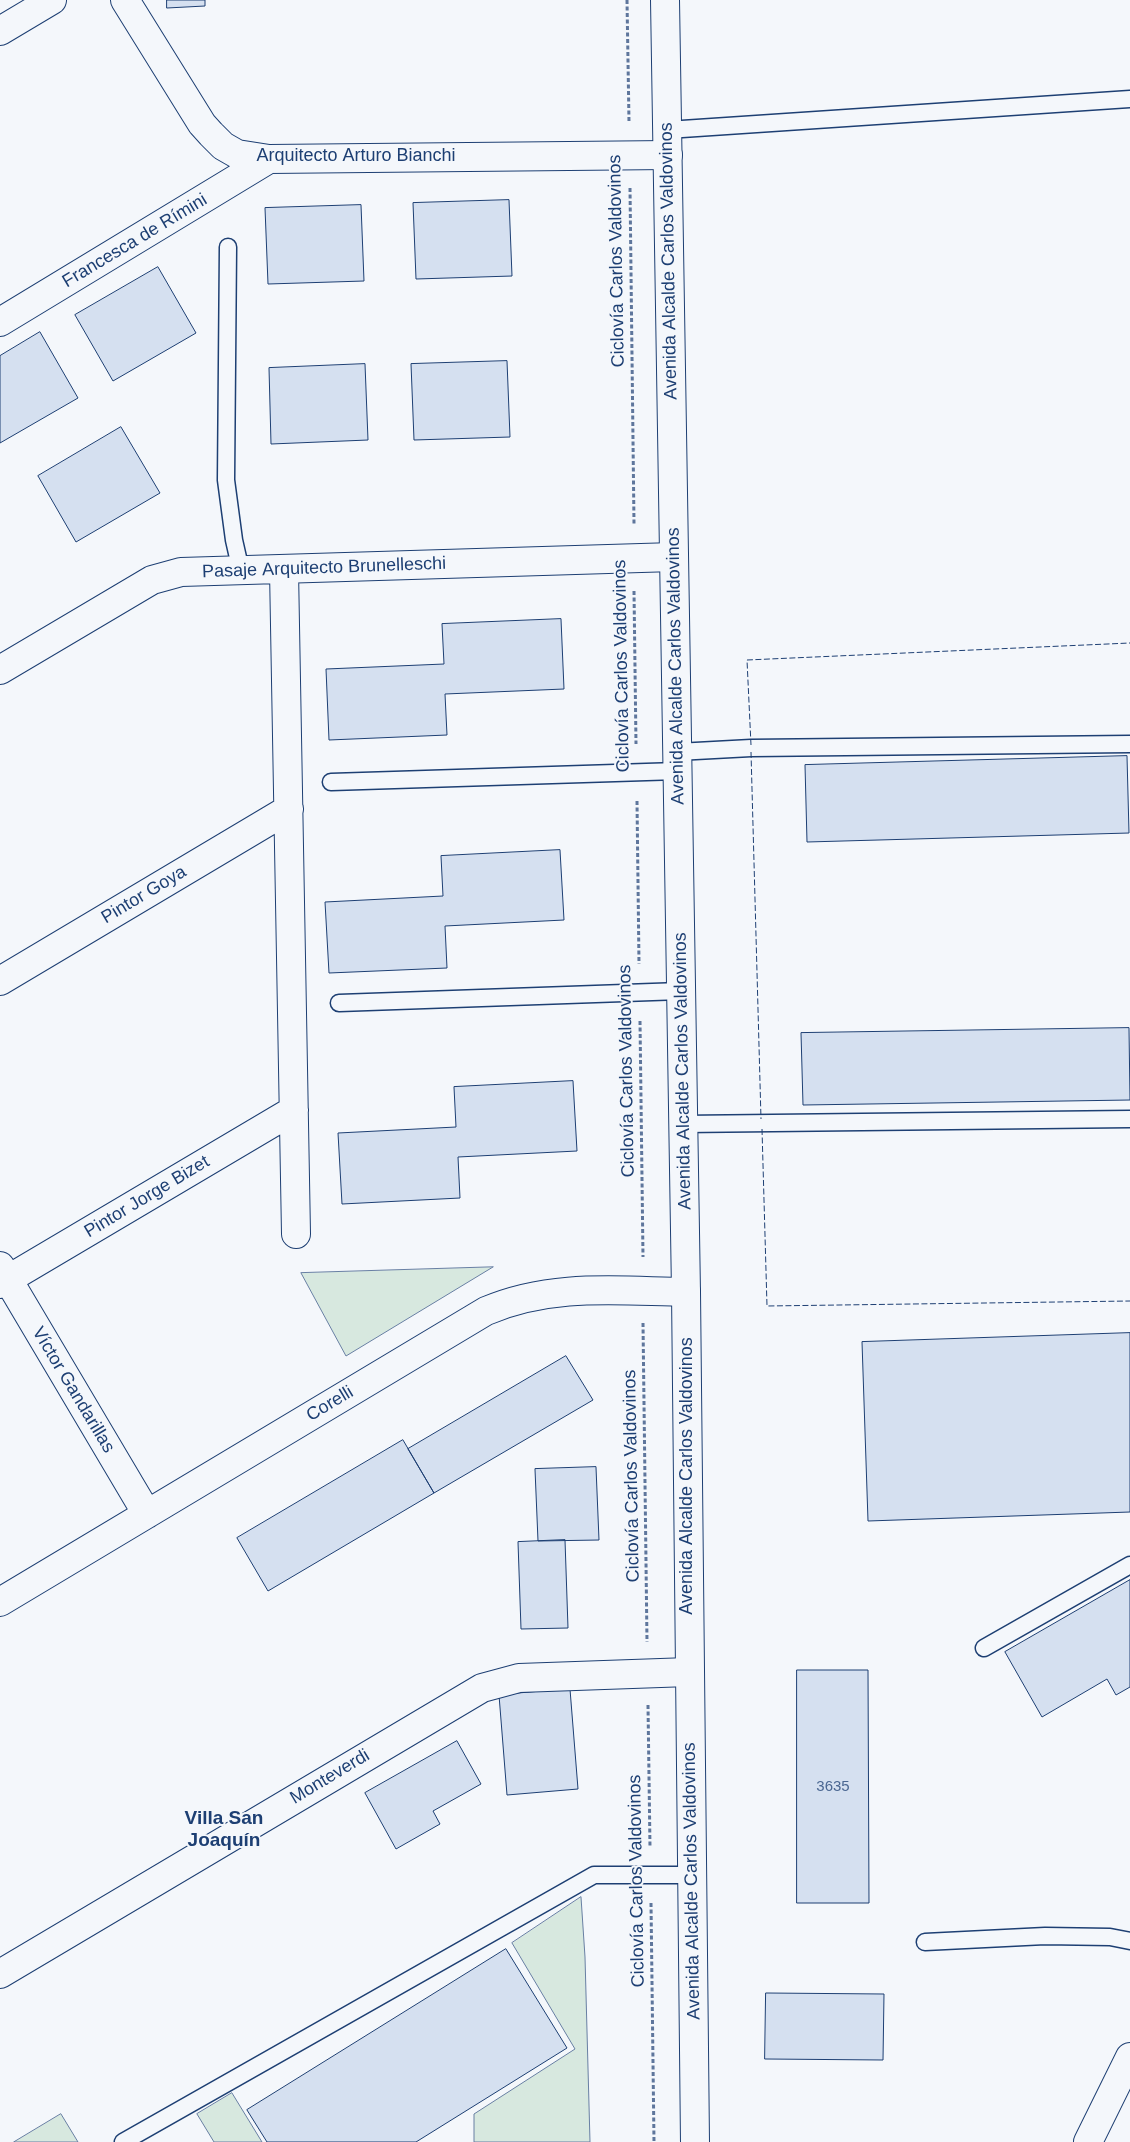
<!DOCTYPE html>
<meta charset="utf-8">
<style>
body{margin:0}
canvas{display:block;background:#f4f7fb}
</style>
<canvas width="1130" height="2142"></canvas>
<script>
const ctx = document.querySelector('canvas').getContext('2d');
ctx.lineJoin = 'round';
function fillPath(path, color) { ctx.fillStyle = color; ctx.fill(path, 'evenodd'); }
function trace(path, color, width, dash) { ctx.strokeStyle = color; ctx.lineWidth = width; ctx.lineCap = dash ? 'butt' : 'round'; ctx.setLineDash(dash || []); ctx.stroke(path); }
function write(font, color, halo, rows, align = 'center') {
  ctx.font = font + ' Arial,sans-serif'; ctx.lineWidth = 4; ctx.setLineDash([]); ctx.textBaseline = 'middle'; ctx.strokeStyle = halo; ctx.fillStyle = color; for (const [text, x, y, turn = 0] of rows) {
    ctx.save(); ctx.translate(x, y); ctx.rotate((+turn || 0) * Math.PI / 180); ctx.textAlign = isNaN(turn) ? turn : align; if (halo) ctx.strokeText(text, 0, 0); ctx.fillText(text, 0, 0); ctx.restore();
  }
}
const green = new Path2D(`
 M 493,1267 L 346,1356 L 301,1273 Z
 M 581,1897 L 585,1957 L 590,2142 L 474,2142 L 474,2114 L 575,2049 L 512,1943 Z
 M 232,2093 L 262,2142 L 214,2142 L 197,2114 Z
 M 61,2114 L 78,2142 L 14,2142 Z`);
fillPath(green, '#d7e8df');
trace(green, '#687fa3', 1);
const building = new Path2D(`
 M 167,0 L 205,0 L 205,6 L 167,8 Z
 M 509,200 L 512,276 L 416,279 L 413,203 Z
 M 361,205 L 364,281 L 268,284 L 265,208 Z
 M 158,267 L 196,333 L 113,381 L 75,315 Z
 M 40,332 L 78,398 L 0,443 L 0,356 Z
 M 507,361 L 510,437 L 414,440 L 411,364 Z
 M 365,364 L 368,440 L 271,444 L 269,368 Z
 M 121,427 L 160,493 L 76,542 L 38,476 Z
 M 561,619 L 564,689 L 445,694 L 447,735 L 329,740 L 326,669 L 444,664 L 442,624 Z
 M 1127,756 L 1129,833 L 807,842 L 805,765 Z
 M 560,850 L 564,920 L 445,926 L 447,968 L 329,973 L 325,902 L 443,896 L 441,856 Z
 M 1129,1028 L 1130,1100 L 803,1105 L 801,1033 Z
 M 573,1081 L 577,1151 L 458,1157 L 460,1198 L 342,1204 L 338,1133 L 456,1127 L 454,1087 Z
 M 1130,1333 L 1130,1512 L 868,1521 L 862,1342 Z
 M 566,1356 L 593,1400 L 434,1493 L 408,1449 Z
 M 403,1440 L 434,1493 L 268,1591 L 237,1538 Z
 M 596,1467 L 599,1540 L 538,1541 L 535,1469 Z
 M 565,1540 L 568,1628 L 521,1629 L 518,1542 Z
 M 1130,1580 L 1130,1687 L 1116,1695 L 1107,1679 L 1042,1717 L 1005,1652 Z
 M 797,1670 L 868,1670 L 869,1903 L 797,1903 Z
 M 570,1689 L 578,1789 L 507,1795 L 499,1695 Z
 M 457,1741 L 481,1784 L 433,1811 L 440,1824 L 396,1849 L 365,1793 Z
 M 506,1949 L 567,2048 L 416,2142 L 267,2142 L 247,2110 Z
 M 766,1993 L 884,1994 L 883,2060 L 765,2059 Z`);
fillPath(building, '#d5e0f0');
trace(building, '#1d3f73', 1);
const lane = new Path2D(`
 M 667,130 L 1130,99
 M 228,247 L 226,480 L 234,540 L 241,571
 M 677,752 L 751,748 L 1130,744
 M 331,782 L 678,771
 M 339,1003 L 681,991
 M 683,1124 L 1130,1119
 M 984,1648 L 1130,1565
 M 925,1942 L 1045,1936 L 1110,1937 L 1130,1941
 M 123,2142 L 594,1875 L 692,1875`);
const street = new Path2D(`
 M 125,0 L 202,124 L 211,134 L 223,146 L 237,154 L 269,159 L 668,155
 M 0,31 L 52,0
 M 0,322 L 269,159
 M 284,570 L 296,1234
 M 0,670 L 152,580 L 181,572 L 674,557
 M 0,981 L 289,809
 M 0,1266 L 147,1514
 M 0,1284 L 294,1110
 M 0,1602 L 486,1311 C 552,1283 617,1291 686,1292
 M 0,1974 L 482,1688 L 519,1678 L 689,1672`);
const primary = new Path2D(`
 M 665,0 L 686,1292 L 695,2142
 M 1088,2142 L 1130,2057`);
trace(lane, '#1d3f73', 19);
trace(street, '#1d3f73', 30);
trace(primary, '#1d3f73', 30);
trace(new Path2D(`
 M 627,0 L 629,122
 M 630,188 L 634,524
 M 634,591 L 636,744
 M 637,801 L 639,964
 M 640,1021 L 643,1257
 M 643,1323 L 647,1642
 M 648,1705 L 650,1847
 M 651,1903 L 654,2142`), '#5e769c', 3, [4, 2.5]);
trace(lane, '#f4f7fb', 16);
trace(street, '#f4f7fb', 28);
trace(primary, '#f4f7fb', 28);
trace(new Path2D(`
 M 751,745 L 747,660 L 1130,643
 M 751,752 L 761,1119
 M 762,1129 L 767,1306 L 1130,1301`), '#1d3f73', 1, [6, 2.5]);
write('15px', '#4b6792', null, [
 ["3635",833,1787]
]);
write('18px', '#1d3f73', '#f4f7fb', [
 ["Arquitecto Arturo Bianchi",356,156],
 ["Francesca de Rímini",135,241,-31],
 ["Ciclovía Carlos Valdovinos",617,261,-91],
 ["Avenida Alcalde Carlos Valdovinos",669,261,-91],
 ["Pasaje Arquitecto Brunelleschi",324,568,-2],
 ["Ciclovía Carlos Valdovinos",622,666,-91],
 ["Avenida Alcalde Carlos Valdovinos",676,666,-91],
 ["Pintor Goya",144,895,-31],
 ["Ciclovía Carlos Valdovinos",627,1071,-91],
 ["Avenida Alcalde Carlos Valdovinos",683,1071,-91],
 ["Pintor Jorge Bizet",147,1197,-31],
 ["Víctor Gandarillas",73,1390,59],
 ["Corelli",330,1404,-31],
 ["Ciclovía Carlos Valdovinos",632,1476,-91],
 ["Avenida Alcalde Carlos Valdovinos",687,1476,-90],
 ["Monteverdi",330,1777,-31],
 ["Ciclovía Carlos Valdovinos",637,1881,-91],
 ["Avenida Alcalde Carlos Valdovinos",692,1881,-91]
]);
write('bold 19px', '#1d3f73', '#f4f7fb', [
 ["Villa San",224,1819],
 ["Joaquín",224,1841]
]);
</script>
